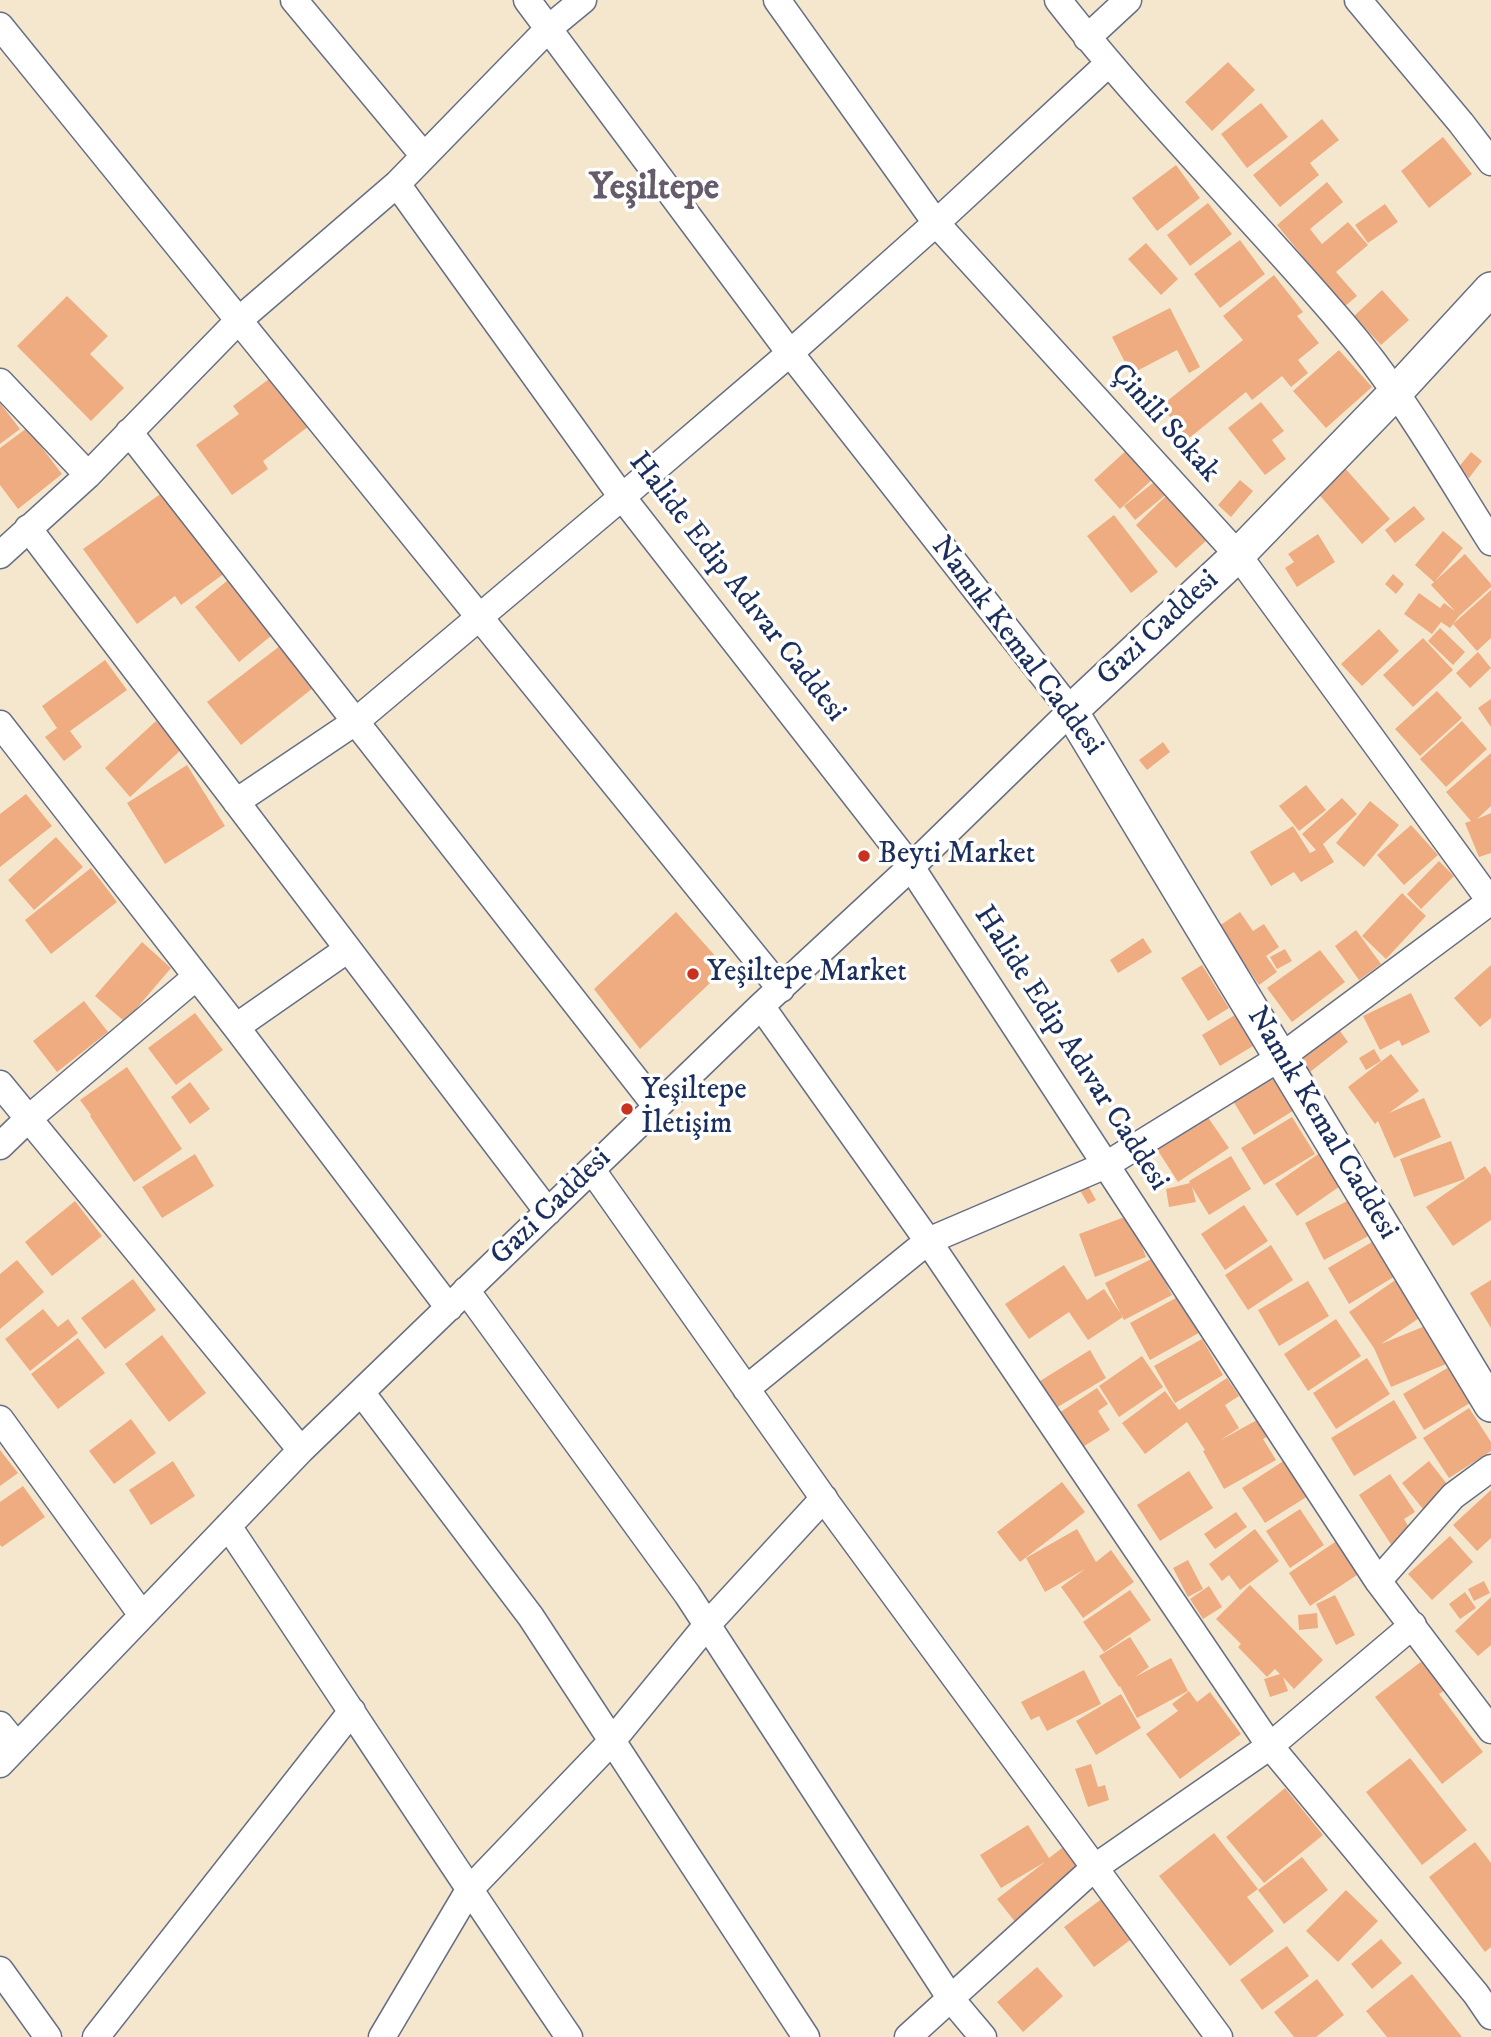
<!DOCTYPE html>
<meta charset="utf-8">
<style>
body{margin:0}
canvas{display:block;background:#f4e7ce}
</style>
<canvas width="1491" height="2037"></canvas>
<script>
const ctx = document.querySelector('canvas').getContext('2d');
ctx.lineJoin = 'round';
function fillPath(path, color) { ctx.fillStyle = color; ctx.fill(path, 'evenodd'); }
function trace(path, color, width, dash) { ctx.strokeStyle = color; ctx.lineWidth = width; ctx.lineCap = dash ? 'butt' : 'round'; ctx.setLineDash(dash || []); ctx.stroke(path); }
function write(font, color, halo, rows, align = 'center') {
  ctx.font = font + ' "IM FELL DW Pica",serif'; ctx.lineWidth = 7; ctx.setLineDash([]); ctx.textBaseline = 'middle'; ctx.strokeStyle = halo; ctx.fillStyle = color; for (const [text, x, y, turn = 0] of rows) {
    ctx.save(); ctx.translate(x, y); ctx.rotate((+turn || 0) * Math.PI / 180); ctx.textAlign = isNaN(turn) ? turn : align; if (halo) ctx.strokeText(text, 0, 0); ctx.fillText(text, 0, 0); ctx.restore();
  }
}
fillPath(new Path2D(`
 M 1228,62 L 1255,90 L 1212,131 L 1185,102 Z
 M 1261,103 L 1288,137 L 1247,168 L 1221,134 Z
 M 1322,119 L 1339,140 L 1310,163 L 1319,175 L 1280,207 L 1253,175 Z
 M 1443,137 L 1472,174 L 1429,208 L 1401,171 Z
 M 1176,165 L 1200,198 L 1157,231 L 1132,198 Z
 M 1327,182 L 1343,202 L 1310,229 L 1322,244 L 1348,222 L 1368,245 L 1336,272 L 1357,296 L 1344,307 L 1277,225 Z
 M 1208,203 L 1232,234 L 1190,266 L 1167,235 Z
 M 1385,204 L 1398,222 L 1368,243 L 1355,225 Z
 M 1240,240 L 1265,274 L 1220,308 L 1194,274 Z
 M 1146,243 L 1178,279 L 1161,295 L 1128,259 Z
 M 1274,275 L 1303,312 L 1297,316 L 1319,343 L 1298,360 L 1308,373 L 1291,387 L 1282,376 L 1252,400 L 1246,392 L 1188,439 L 1161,406 L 1243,340 L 1223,316 Z
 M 1382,290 L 1409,320 L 1381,345 L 1354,316 Z
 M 67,296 L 108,336 L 90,354 L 124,388 L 91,421 L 17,346 Z
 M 1170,308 L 1200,367 L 1189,373 L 1177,350 L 1131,374 L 1112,337 Z
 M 1339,350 L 1372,387 L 1326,428 L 1293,391 Z
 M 277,373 L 313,423 L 263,461 L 268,469 L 232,495 L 196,445 L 239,414 L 233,406 Z
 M 1261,402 L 1284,431 L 1272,440 L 1286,459 L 1265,475 L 1228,428 Z
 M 0,403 L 20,429 L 0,444 Z
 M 27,428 L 62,474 L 18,509 L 0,485 L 0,448 Z
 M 1130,447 L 1156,476 L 1120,509 L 1094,480 Z
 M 1471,452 L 1482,461 L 1469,478 L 1458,468 Z
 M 1344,467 L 1390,519 L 1362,544 L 1316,491 Z
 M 1158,479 L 1169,492 L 1135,520 L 1124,506 Z
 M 1240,480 L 1253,491 L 1231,517 L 1218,505 Z
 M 166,490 L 225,573 L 181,605 L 175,596 L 137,624 L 83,549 Z
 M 1166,496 L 1207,540 L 1176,568 L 1136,525 Z
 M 1414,506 L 1425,519 L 1395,543 L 1385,530 Z
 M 1114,515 L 1158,572 L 1131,593 L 1087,536 Z
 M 1443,531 L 1463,548 L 1435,581 L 1465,554 L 1491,584 L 1491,587 L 1459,616 L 1450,628 L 1441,622 L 1432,634 L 1404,614 L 1419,593 L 1440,608 L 1444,603 L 1455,611 L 1431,585 L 1434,582 L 1415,565 Z
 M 1318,534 L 1335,562 L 1297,587 L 1285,568 L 1294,562 L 1288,554 Z
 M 1393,574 L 1404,584 L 1396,594 L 1385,584 Z
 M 233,576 L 277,631 L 239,662 L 195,607 Z
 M 1491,590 L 1491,638 L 1477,651 L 1453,624 Z
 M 1440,628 L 1465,652 L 1453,665 L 1428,641 Z
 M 1379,629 L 1399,651 L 1362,686 L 1341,664 Z
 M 1423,638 L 1453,670 L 1413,707 L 1383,675 Z
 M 285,642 L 318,684 L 241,745 L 207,702 Z
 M 1478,652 L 1491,668 L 1470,688 L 1456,673 Z
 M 105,660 L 127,690 L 70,731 L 82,747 L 64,761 L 45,737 L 57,728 L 42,706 Z
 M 1437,691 L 1462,718 L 1420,756 L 1395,729 Z
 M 1491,699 L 1491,727 L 1478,708 Z
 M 156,721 L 182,749 L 130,797 L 105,768 Z
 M 1462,721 L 1487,749 L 1446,787 L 1420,759 Z
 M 1163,742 L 1170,752 L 1147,770 L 1139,760 Z
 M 1491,753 L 1491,806 L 1477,819 L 1491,813 L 1491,853 L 1479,857 L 1465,823 L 1471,821 L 1446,792 Z
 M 187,765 L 225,826 L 165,864 L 127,803 Z
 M 1306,785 L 1326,810 L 1299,831 L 1279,806 Z
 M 26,794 L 52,826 L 0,867 L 0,814 Z
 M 1342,798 L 1357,814 L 1323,844 L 1334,862 L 1301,882 L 1294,872 L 1271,886 L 1250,852 L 1293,826 L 1310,853 L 1316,850 L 1302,834 Z
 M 1370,801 L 1399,825 L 1364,867 L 1336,843 Z
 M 1411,825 L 1438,855 L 1404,885 L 1377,855 Z
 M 56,837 L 83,867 L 34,910 L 8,880 Z
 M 1439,861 L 1454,876 L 1421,909 L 1407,894 Z
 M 91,868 L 117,902 L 51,954 L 25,920 Z
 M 1402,893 L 1426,916 L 1386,959 L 1362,936 Z
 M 676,912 L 726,968 L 640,1049 L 594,989 Z
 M 1240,912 L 1253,931 L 1264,924 L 1279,947 L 1266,956 L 1277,972 L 1259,985 L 1219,926 Z
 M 1356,930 L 1381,964 L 1359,980 L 1335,946 Z
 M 1143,938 L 1152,952 L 1118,973 L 1110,960 Z
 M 142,942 L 171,968 L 125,1022 L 95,996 Z
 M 1285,949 L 1292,961 L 1277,969 L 1270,957 Z
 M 1320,950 L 1345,982 L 1292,1022 L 1267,988 Z
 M 1202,965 L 1229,1008 L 1208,1021 L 1181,978 Z
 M 1491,965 L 1491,1018 L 1480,1027 L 1454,998 Z
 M 1411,993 L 1430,1032 L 1402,1046 L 1399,1040 L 1380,1050 L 1363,1016 Z
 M 84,1001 L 108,1032 L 57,1072 L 33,1041 Z
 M 195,1013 L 223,1050 L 176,1085 L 148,1048 Z
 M 1235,1015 L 1253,1046 L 1220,1066 L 1202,1035 Z
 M 1337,1027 L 1348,1042 L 1310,1072 L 1298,1057 Z
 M 1374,1049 L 1381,1061 L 1366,1070 L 1359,1058 Z
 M 1391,1054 L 1419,1091 L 1389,1113 L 1424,1098 L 1441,1137 L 1394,1158 L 1378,1121 L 1375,1124 L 1348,1087 Z
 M 127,1067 L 182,1149 L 134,1182 L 90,1116 L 91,1115 L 80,1100 Z
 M 1272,1070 L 1296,1109 L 1254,1135 L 1230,1096 Z
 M 190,1082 L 210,1109 L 190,1124 L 171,1097 Z
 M 1205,1113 L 1229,1148 L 1178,1182 L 1155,1146 Z
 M 1292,1117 L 1315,1154 L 1264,1185 L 1241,1148 Z
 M 1451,1141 L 1465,1179 L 1414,1197 L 1400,1159 Z
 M 1324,1150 L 1346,1182 L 1297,1216 L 1275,1184 Z
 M 195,1154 L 214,1186 L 162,1218 L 142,1187 Z
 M 1231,1156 L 1251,1189 L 1209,1215 L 1192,1187 L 1196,1202 L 1169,1207 L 1166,1189 L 1190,1183 L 1189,1181 Z
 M 1485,1166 L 1491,1175 L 1491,1220 L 1453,1246 L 1426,1207 Z
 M 1086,1182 L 1096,1200 L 1088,1204 L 1078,1187 Z
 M 1353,1198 L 1372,1234 L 1324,1260 L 1305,1223 Z
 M 75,1201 L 102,1236 L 52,1276 L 25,1242 Z
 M 1244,1205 L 1268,1241 L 1225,1270 L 1201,1234 Z
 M 1130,1215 L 1146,1257 L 1095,1277 L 1079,1234 Z
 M 1377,1239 L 1397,1275 L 1349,1304 L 1328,1268 Z
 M 1271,1245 L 1293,1280 L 1248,1310 L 1225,1275 Z
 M 1153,1258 L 1172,1295 L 1124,1320 L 1105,1283 Z
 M 17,1260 L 44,1292 L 0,1329 L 0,1274 Z
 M 1064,1265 L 1087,1300 L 1104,1289 L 1123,1317 L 1088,1340 L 1069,1312 L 1029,1339 L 1005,1304 Z
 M 133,1279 L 156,1310 L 105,1349 L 81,1318 Z
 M 1397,1279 L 1422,1316 L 1381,1344 L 1430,1324 L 1446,1364 L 1391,1387 L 1374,1348 L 1349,1312 Z
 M 1491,1280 L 1491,1328 L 1470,1293 Z
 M 1308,1281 L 1329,1316 L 1279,1346 L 1258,1310 Z
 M 1185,1293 L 1204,1330 L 1150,1360 L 1130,1323 Z
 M 43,1309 L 58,1327 L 68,1319 L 78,1333 L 30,1371 L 5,1339 Z
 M 1336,1319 L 1361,1356 L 1308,1391 L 1284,1354 Z
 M 162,1335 L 206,1393 L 169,1422 L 125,1364 Z
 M 78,1338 L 105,1373 L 58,1409 L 31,1374 Z
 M 1202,1339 L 1223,1375 L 1175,1403 L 1154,1366 Z
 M 1090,1350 L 1106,1378 L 1056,1408 L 1040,1381 Z
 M 1142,1356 L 1163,1387 L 1119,1417 L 1099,1386 Z
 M 1367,1358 L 1390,1394 L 1336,1429 L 1313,1393 Z
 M 1456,1363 L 1477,1399 L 1424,1430 L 1403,1394 Z
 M 1227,1378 L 1239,1396 L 1225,1405 L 1239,1428 L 1219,1441 L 1266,1415 L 1275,1432 L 1263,1439 L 1276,1460 L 1224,1489 L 1203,1451 L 1205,1450 L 1187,1422 L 1145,1454 L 1122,1423 L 1165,1391 L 1179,1410 Z
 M 1097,1388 L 1108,1404 L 1098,1411 L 1110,1430 L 1081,1448 L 1059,1413 Z
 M 1394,1400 L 1417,1438 L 1354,1476 L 1331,1438 Z
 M 1469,1408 L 1491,1442 L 1491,1451 L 1449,1478 L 1423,1438 Z
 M 131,1419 L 156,1453 L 114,1484 L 89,1451 Z
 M 0,1450 L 18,1473 L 0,1486 Z
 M 1285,1460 L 1308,1496 L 1265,1523 L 1242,1488 Z
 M 173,1461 L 195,1496 L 151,1525 L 129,1490 Z
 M 1429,1461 L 1454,1493 L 1427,1514 L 1402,1483 Z
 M 1189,1471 L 1213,1508 L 1160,1541 L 1137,1505 Z
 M 1390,1474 L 1415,1512 L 1404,1519 L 1412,1533 L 1392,1546 L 1359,1495 Z
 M 1062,1482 L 1085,1512 L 1020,1562 L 997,1532 Z
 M 23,1486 L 45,1517 L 2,1547 L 0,1545 L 0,1502 Z
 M 1491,1490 L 1491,1538 L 1477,1551 L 1453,1525 Z
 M 1300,1509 L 1324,1545 L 1290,1568 L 1266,1531 Z
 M 1236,1512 L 1247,1527 L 1215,1549 L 1204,1534 Z
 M 1077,1529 L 1096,1562 L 1111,1550 L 1134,1582 L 1083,1618 L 1061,1587 L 1085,1569 L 1045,1592 L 1026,1558 Z
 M 1255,1529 L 1279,1561 L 1240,1590 L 1229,1575 L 1222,1581 L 1209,1564 Z
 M 1450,1536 L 1473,1562 L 1432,1600 L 1408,1574 Z
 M 1338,1540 L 1360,1573 L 1310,1606 L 1289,1573 Z
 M 1188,1560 L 1203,1589 L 1188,1597 L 1173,1568 Z
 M 1484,1581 L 1490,1593 L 1474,1601 L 1468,1589 Z
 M 1250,1585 L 1323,1660 L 1294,1689 L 1283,1677 L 1288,1691 L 1270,1697 L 1264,1679 L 1280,1674 L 1275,1669 L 1267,1677 L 1238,1647 L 1241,1644 L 1216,1619 Z
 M 1209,1586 L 1222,1607 L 1203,1619 L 1190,1599 Z
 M 1130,1590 L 1151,1620 L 1104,1652 L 1083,1622 Z
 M 1465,1592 L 1476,1608 L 1460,1619 L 1449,1604 Z
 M 1335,1595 L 1355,1635 L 1336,1645 L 1316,1604 Z
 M 1491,1597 L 1491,1645 L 1478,1656 L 1455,1631 Z
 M 1317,1613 L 1318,1628 L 1299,1630 L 1298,1615 Z
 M 1130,1637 L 1149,1667 L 1135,1677 L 1171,1658 L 1188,1691 L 1137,1718 L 1120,1686 L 1119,1687 L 1099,1656 Z
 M 1426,1658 L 1448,1688 L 1439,1694 L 1483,1752 L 1442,1784 L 1375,1697 Z
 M 1084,1670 L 1101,1704 L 1047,1731 L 1039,1716 L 1031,1720 L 1021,1702 Z
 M 1189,1691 L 1197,1702 L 1210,1692 L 1241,1734 L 1180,1779 L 1146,1734 L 1178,1711 L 1172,1704 Z
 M 1121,1694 L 1141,1728 L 1096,1755 L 1076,1721 Z
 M 1410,1758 L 1467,1830 L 1422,1865 L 1366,1792 Z
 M 1091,1764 L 1098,1787 L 1105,1785 L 1109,1800 L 1088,1807 L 1075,1769 Z
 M 1285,1788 L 1323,1835 L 1264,1883 L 1226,1837 Z
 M 1028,1825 L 1049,1858 L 1066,1845 L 1085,1869 L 1016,1923 L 997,1899 L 1045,1862 L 1001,1888 L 980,1855 Z
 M 1214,1833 L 1258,1889 L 1247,1897 L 1274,1931 L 1230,1966 L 1159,1876 Z
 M 1475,1842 L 1491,1863 L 1491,1947 L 1485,1952 L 1429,1877 Z
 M 1302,1857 L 1328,1890 L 1284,1924 L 1258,1890 Z
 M 1346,1890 L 1378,1921 L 1338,1962 L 1306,1931 Z
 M 1107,1895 L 1137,1935 L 1094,1967 L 1064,1927 Z
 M 1381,1939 L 1402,1963 L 1372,1989 L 1351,1964 Z
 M 1287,1946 L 1309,1976 L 1262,2010 L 1240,1980 Z
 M 1037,1967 L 1063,1996 L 1023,2032 L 997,2002 Z
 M 1412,1974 L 1462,2037 L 1387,2037 L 1366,2011 Z
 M 1317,1979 L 1344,2015 L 1316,2037 L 1294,2037 L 1274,2012 Z`), '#efac80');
const minor = new Path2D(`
 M 294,0 L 424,156
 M 777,0 L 936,223 L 1238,555 L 1491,902
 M 1058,0 C 1146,113 1249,214 1342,323 C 1400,390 1444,468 1491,542
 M 1358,0 L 1461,123 L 1491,162
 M 0,26 L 781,989
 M 1087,38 L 1128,0
 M 397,184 L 622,497 L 911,867 L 1378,1581 L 1491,1730
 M 0,382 L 88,475
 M 129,432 L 657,1107
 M 28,528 L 548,1212
 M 0,555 L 88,475 L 239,320 L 397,184 L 549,28 L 583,0
 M 0,724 L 236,1027 L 449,1308
 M 236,802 L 355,722 L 622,497 L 790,353 L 936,223 L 1108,64
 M 761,1006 L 928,1241 L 1270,1746 L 1476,1994 L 1491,2016
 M 236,1027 L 348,949
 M 0,1084 L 301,1450
 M 0,1146 L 28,1119 L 196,977
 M 592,1170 L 829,1506 L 1219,2037
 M 466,1290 L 687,1594 L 951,1999 L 983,2037
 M 746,1389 L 928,1241 L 1106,1165 L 1281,1057 L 1491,901
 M 361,1392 L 531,1617 L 806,2037
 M 0,1419 L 142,1615
 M 228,1526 C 342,1696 454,1868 569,2037
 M 1378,1581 L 1453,1496 L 1491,1468
 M 0,1725 L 17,1746
 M 0,1764 L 301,1450 L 761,1006 L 911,867 L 1071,711 L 790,353 L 527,0
 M 0,1970 L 48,2037
 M 96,2037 L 352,1711
 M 382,2037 L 469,1890 L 612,1741 L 707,1625 L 824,1498
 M 908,2037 L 1094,1868 L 1270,1746 L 1413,1625`);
const tertiary = new Path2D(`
 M 1491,289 L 1396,392 L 1238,555 L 1071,711 L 1491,1405`);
trace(minor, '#676f85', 29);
trace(tertiary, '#676f85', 36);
trace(minor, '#fff', 26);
trace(tertiary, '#fff', 33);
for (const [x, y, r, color] of [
 [864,856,7,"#c8321e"],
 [693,974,7,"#c8321e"],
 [627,1109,7,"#c8321e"]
]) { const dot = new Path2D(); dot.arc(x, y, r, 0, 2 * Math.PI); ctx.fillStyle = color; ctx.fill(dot); trace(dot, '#fff', 2.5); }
write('30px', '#1b2f5e', '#fff', [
 ["Çinili Sokak",1164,424,48],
 ["Halide Edip Adıvar Caddesi",736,588,52],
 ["Gazi Caddesi",1159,629,-43],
 ["Namık Kemal Caddesi",1016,647,53],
 ["Halide Edip Adıvar Caddesi",1070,1049,57],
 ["Namık Kemal Caddesi",1321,1124,59],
 ["Gazi Caddesi",552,1208,-44]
]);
write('30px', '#1b2f5e', '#fff', [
 ["Beyti Market",878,856],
 ["Yeşiltepe Market",707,974],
 ["Yeşiltepe",641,1092],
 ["İletişim",641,1126]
], 'left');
write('bold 37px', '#655b6a', '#fff', [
 ["Yeşiltepe",654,190]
]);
</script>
